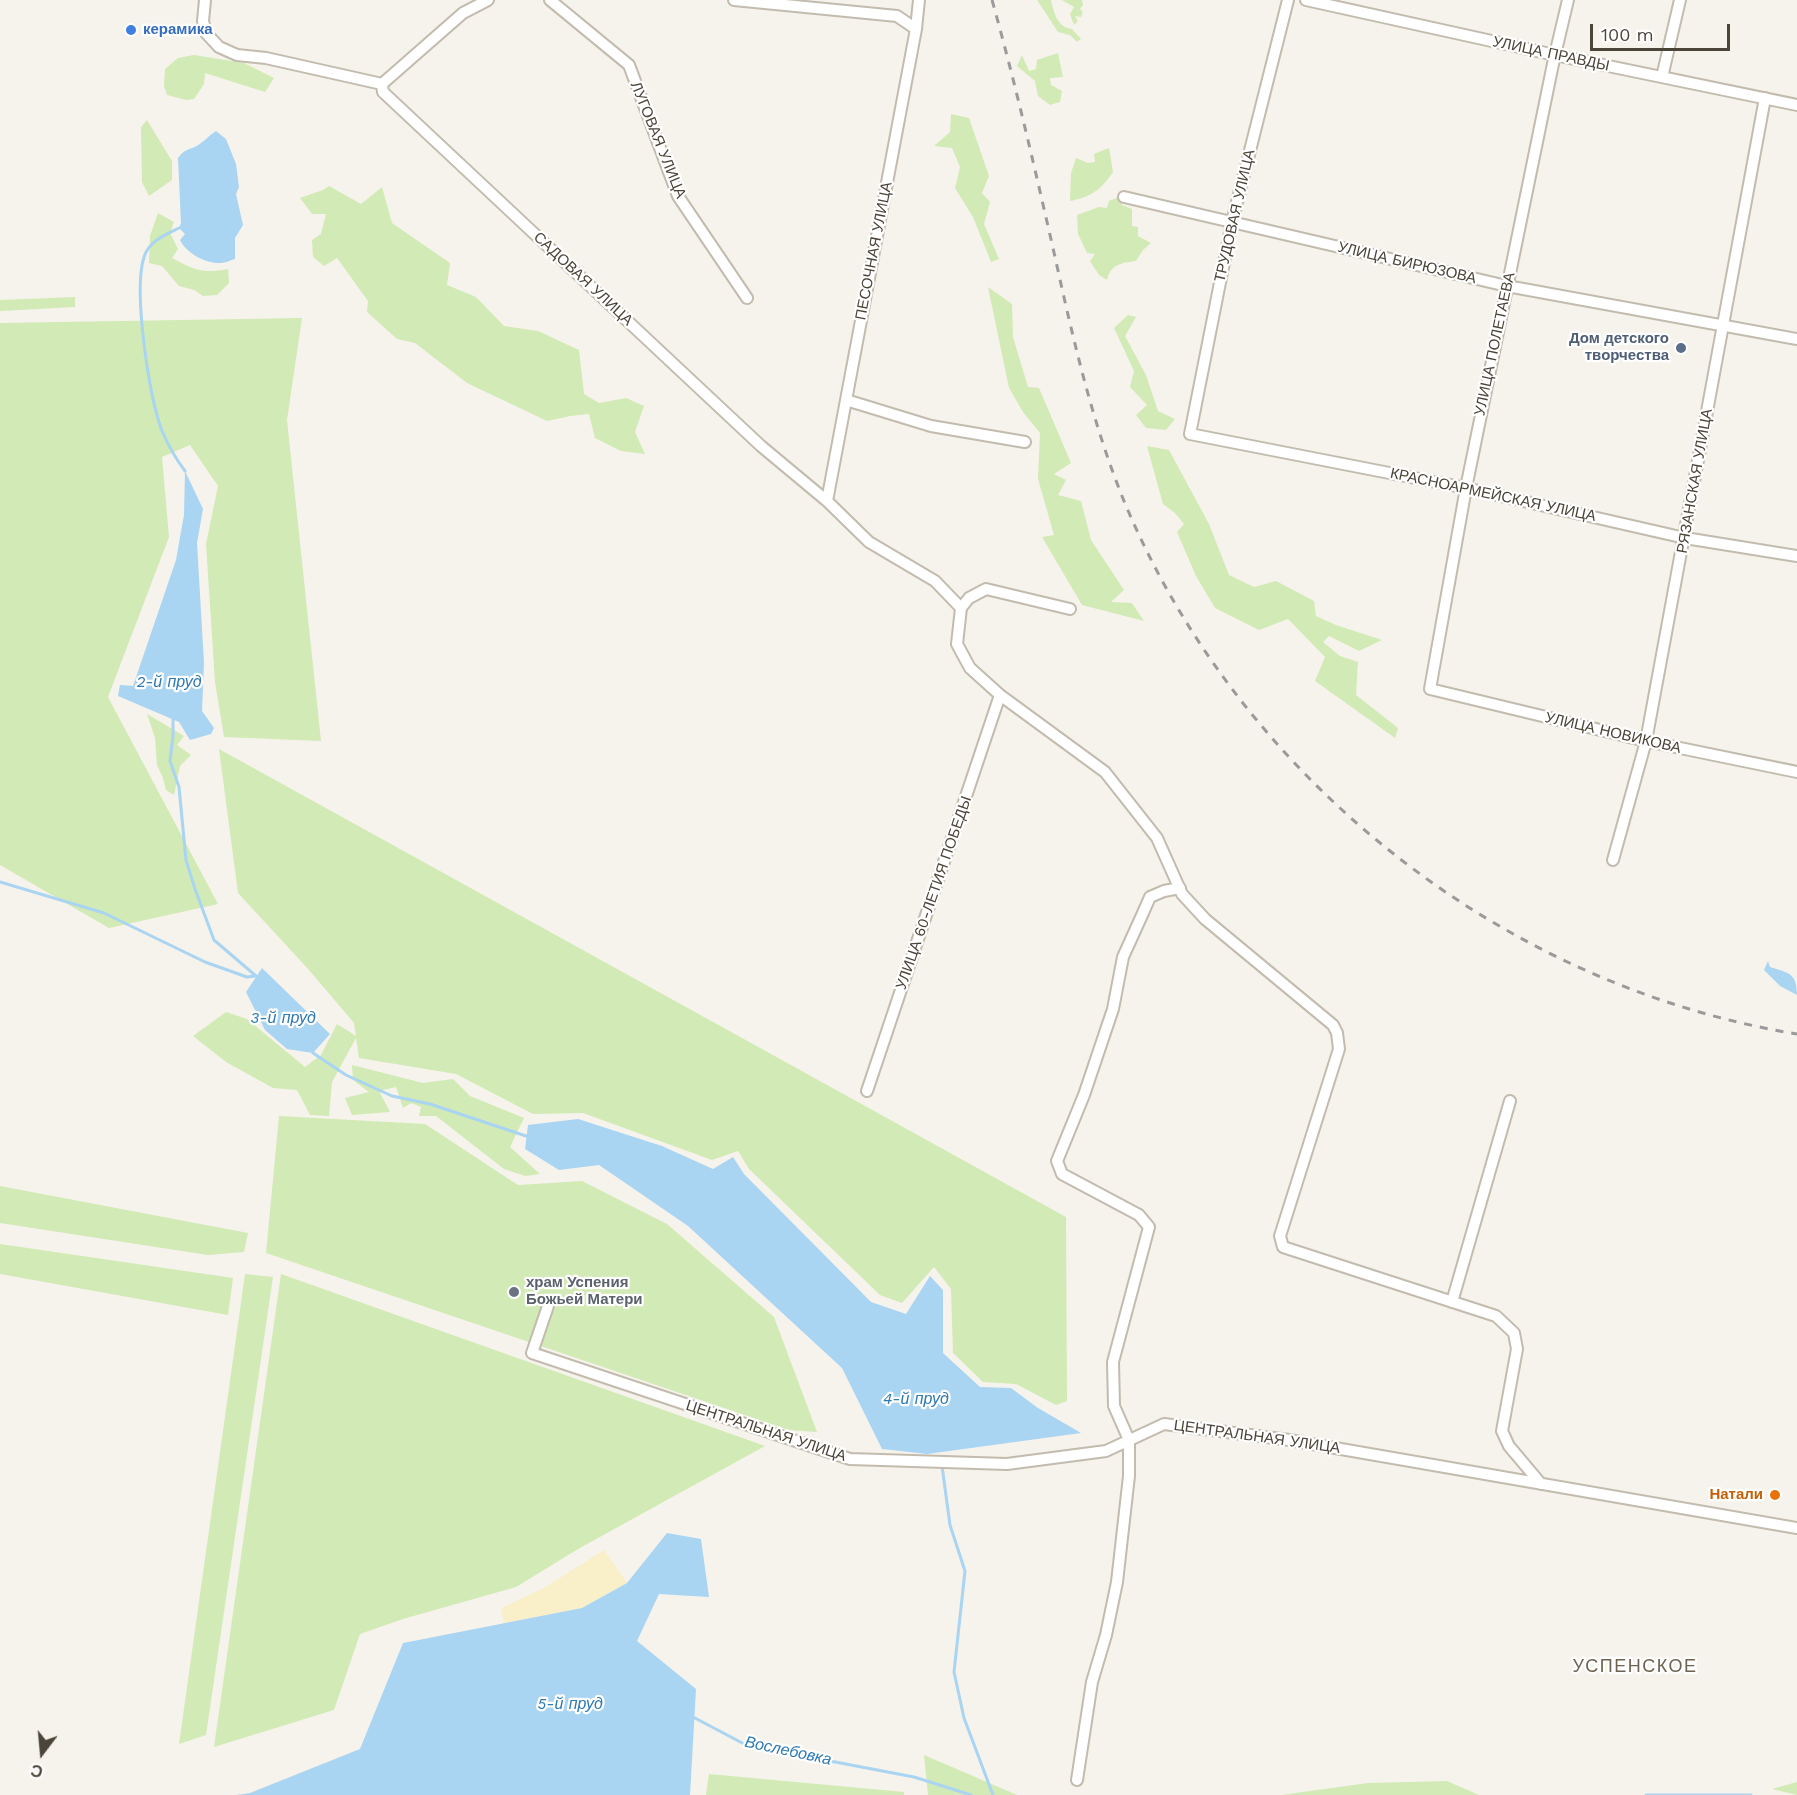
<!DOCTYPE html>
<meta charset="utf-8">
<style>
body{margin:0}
#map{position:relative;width:1797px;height:1795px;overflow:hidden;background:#f6f3ec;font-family:"Work Sans",sans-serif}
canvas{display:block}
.north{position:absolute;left:12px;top:1723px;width:60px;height:60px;-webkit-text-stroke:4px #fff;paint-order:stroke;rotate:196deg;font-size:16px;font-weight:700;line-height:24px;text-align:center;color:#4b4439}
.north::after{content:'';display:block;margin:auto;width:21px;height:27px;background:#4b4439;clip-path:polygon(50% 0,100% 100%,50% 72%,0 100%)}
.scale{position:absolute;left:1590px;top:24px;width:140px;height:27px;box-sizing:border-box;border:3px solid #4b4439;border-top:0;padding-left:8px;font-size:18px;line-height:21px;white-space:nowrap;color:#4b4439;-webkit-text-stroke:4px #fff;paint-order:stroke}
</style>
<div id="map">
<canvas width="1797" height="1795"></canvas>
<div class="north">С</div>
<div class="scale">100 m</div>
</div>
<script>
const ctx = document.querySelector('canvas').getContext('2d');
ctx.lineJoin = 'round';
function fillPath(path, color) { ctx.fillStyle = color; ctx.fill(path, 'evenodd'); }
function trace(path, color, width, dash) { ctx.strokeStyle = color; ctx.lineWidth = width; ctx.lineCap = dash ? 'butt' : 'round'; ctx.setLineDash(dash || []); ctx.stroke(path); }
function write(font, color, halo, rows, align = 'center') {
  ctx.font = font + ' "Work Sans",sans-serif'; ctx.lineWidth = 4.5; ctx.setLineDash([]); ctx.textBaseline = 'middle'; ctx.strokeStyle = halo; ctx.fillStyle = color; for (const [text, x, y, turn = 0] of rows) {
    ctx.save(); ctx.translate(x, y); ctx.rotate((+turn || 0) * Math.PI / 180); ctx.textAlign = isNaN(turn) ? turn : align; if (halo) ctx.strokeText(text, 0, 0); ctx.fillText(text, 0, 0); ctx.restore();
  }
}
fillPath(new Path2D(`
 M 1037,0 L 1051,0 C 1054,13 1057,27 1072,29 L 1081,39 L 1077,42 L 1070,35 L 1058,32 Z
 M 1062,0 L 1082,0 L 1083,5 L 1080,9 L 1083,12 L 1081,17 L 1075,16 L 1078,21 L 1074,25 L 1070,14 L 1074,7 Z
 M 1058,53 L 1063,77 L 1050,78 L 1051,85 L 1062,91 L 1060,102 L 1050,105 L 1038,96 L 1035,81 L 1017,66 L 1022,55 L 1029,71 L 1036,69 L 1037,60 Z
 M 194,55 L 244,63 L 274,78 L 265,92 L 205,73 L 204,84 L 194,99 L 186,100 L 167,95 L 164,86 L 165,69 L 178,58 Z
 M 951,114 L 969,118 L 989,176 L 982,193 L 990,202 L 984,224 L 999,259 L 991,262 L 973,217 L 955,188 L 960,167 L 952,148 L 934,146 L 950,132 Z
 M 147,120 L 172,161 L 172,180 L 149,196 L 142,182 L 141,127 Z
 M 1109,148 L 1113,172 C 1101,190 1091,197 1070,201 L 1071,173 L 1076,158 L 1088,163 L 1095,162 L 1094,154 Z
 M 329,186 L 361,204 L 382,187 L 392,223 L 450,263 L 447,285 L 476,297 L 504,326 L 538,331 L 579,350 L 584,394 L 599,403 L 626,398 L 644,406 L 635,432 L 645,454 L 621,451 L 595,438 L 589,414 L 570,416 L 547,421 L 467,383 L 415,343 L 397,339 L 367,312 L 368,301 L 337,258 L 324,266 L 313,257 L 312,240 L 321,234 L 326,214 L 312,214 L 300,198 L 323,190 Z
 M 1119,197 L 1122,205 L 1132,209 L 1132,226 L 1138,227 L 1138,236 L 1151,243 L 1143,250 L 1136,261 C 1121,263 1111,264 1107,280 L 1099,275 L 1090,261 L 1095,254 L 1087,253 L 1078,234 L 1077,215 L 1099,207 L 1107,208 L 1109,201 Z
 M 158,213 L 174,222 L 170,233 L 178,249 L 172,258 C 195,270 202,274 228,269 L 229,283 L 217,295 L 203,296 L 194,290 L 179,286 L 162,266 L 149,263 L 150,236 Z
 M 988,287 L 1012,304 L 1013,337 L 1028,387 L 1039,388 L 1071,463 L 1054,474 L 1066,480 L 1058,495 L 1081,501 L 1091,540 L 1124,590 L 1111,602 L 1132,603 L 1144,621 L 1082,605 L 1042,537 L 1054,535 L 1038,479 L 1040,433 L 1023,412 L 1009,388 Z
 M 75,297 L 75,307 L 0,311 L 0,300 Z
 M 1128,315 L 1136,317 L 1125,336 L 1146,375 L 1158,411 L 1175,419 L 1166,430 L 1146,428 L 1136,415 L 1147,405 L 1130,387 L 1134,371 L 1114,328 Z
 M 302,318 L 287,420 L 321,741 L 224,737 L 215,682 L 206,544 L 218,486 L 190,445 L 162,457 L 169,537 L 108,697 L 218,904 L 109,928 L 0,865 L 0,323 Z
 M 1147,446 L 1169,450 L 1209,524 L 1229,575 L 1254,587 L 1276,581 L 1314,601 L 1316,616 L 1336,625 L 1382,640 L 1359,651 L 1329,636 L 1323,642 L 1340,656 L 1358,662 L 1356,695 L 1398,728 L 1395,738 L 1315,681 L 1325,657 L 1288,619 L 1259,630 L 1215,608 L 1196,576 L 1177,532 L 1184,524 L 1175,513 L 1163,504 Z
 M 147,714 L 184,736 L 177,745 L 191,755 L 180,766 L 174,795 L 166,790 L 163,778 L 157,765 L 155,738 Z
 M 219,749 L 1066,1217 L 1067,1401 L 1056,1405 L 1016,1384 L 983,1382 L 953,1353 L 951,1289 L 934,1267 L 902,1303 L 880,1295 L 749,1169 L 738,1151 L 712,1160 L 583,1113 L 533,1114 L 456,1074 L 359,1058 L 356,1038 L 332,1082 L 329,1116 L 310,1115 L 297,1090 L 273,1088 L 226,1062 L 193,1036 L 226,1012 L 247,1019 L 305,1067 L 321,1055 L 337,1024 L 356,1036 L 354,1023 L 309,970 L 238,893 Z
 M 352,1065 L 423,1083 L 453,1079 L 470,1096 L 524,1118 L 510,1147 L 540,1174 L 525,1176 L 504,1169 L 436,1116 L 419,1116 L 421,1107 L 411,1103 L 403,1108 L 396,1087 L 379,1091 L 390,1112 L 352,1115 L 345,1098 L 369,1092 L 353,1080 Z
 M 279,1116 L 425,1124 L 518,1185 L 582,1181 L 667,1224 L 774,1317 L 817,1432 L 789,1430 L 266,1253 Z
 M 0,1186 L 248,1233 L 244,1252 L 208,1255 L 0,1223 Z
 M 0,1244 L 233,1278 L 228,1315 L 0,1274 Z
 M 245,1274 L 273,1277 L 206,1735 L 179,1744 Z
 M 281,1274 L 765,1446 L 578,1549 L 516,1587 L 403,1619 L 360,1634 L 334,1710 L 214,1747 Z
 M 924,1755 L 1017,1795 L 1018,1795 L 928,1795 Z
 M 709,1774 L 904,1792 L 904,1795 L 706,1795 Z
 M 1447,1781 L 1479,1795 L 1281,1795 L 1368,1783 Z
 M 1797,1782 L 1797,1795 L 1772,1789 Z`), '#d2eab5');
fillPath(new Path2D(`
 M 604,1550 L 627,1583 L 582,1608 L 504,1623 L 501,1608 L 544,1588 Z`), '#f9efc9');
fillPath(new Path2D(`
 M 216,131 L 226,139 L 236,164 L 239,187 L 236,194 L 243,225 L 235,238 L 235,259 C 231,260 225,263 221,263 C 206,264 186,253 180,240 L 185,234 L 179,228 L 181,223 L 178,158 C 184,150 187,150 195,147 C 203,143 208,136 216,131 Z
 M 185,471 L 203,509 L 197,543 L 204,663 L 202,711 L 214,728 L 211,734 L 190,740 L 179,722 L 118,696 L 120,685 L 133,686 L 176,560 L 184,515 Z
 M 1768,961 L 1770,967 C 1789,973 1797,973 1797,995 L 1780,986 L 1764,970 Z
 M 262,968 L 330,1034 L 313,1053 L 287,1049 L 265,1030 L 246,992 Z
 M 578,1119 L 662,1146 L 713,1169 L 733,1157 L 744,1174 L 871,1302 L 906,1314 L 930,1276 L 943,1290 L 943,1353 L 980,1387 L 1011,1388 L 1038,1408 L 1081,1433 L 927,1454 L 882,1449 L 842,1368 L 688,1226 L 599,1165 L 559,1170 L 525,1149 L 528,1125 Z
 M 667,1533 L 701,1539 L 709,1597 L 659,1594 L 637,1641 L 696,1689 L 690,1795 L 236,1795 L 250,1793 L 360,1749 L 403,1643 L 582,1608 L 627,1583 Z`), '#a9d4f2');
trace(new Path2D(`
 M 179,228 C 165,235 149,241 144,257 C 133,291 149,396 162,431 C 168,445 176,459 185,471
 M 173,719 L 173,736 L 170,761 L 179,787 L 186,860 L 195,889 L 214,940 L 256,976
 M 0,882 L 104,913 L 205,962 L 247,977 L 256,976
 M 313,1053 L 346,1075 L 392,1096 L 430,1104 L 526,1136
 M 942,1466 L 950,1525 L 965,1571 L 954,1672 L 964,1718 L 993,1795
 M 693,1717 L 746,1745 L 914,1777 L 971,1795
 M 1646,1795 L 1751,1795`), '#a9d4f2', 3);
const street = new Path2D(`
 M 205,0 L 203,21 L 206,33 L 219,47 L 237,55 L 266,58 L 382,84 L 383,92 L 761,446 L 827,501 L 869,542 L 935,581 L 961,608
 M 550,0 L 629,65 L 678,196 L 747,298
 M 734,0 L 897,16 L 916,29
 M 1288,0 L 1232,222 L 1190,434 L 1466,488 L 1685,538 L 1797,556
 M 1306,0 L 1555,55 L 1797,105
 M 1568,0 L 1554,59 L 1466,488 L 1430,689 L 1646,741 L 1797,772
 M 1662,77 L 1680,0
 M 382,84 L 463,13 L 488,0
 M 1124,197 L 1507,286 L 1797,339
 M 846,400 L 931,426 L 1025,442
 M 827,501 L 916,29 L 919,0
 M 1070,609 L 986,589 L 969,598 L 961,608 L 957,644 L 970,668 L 1000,695 L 1105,772 L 1157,838 L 1182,894 L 1205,919 L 1333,1025 L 1337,1033 L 1339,1049 L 1280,1236 L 1283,1247 L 1496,1316 L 1514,1333 L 1517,1349 L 1502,1431 L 1509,1446 L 1541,1484
 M 1613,860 L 1646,741 L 1765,98
 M 867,1091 L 1000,695
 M 1452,1302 L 1510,1101
 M 548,1306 L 532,1353 L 850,1459 L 1007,1464 L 1106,1451 L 1164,1424 L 1289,1440 L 1797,1528
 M 1077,1780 L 1092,1682 L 1106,1635 L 1117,1582 L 1129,1476 L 1129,1440 L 1114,1406 L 1113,1362 L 1149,1227 L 1139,1215 L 1062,1174 L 1057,1161 L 1084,1095 L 1113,1009 L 1123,957 L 1143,913 L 1150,897 L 1164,891 L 1180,888`);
trace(street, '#c2bbae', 14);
trace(street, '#fff', 10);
trace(new Path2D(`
 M 992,0 C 1015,82 1034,165 1053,248 C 1072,334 1091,420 1124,501 C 1239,778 1502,986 1797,1034`), '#9a9a9a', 3, [8, 8]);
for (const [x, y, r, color] of [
 [131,30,6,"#3f7fe0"],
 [1681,348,6,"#5c6f8a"],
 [514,1292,6,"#6b7280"],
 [1775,1495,6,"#e8710a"]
]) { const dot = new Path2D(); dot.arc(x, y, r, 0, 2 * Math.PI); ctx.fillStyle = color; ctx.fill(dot); trace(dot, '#fff', 2); }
write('bold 15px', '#366cbe', '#fff', [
 ["керамика",143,30]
], 'left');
write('15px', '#4b4439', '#fff', [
 ["УЛИЦА ПРАВДЫ",1551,54,12],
 ["ЛУГОВАЯ УЛИЦА",658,140,68],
 ["ТРУДОВАЯ УЛИЦА",1235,216,-77],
 ["ПЕСОЧНАЯ УЛИЦА",874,251,-79],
 ["УЛИЦА БИРЮЗОВА",1407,263,13],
 ["САДОВАЯ УЛИЦА",583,279,43],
 ["УЛИЦА ПОЛЕТАЕВА",1495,344,-78],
 ["РЯЗАНСКАЯ УЛИЦА",1695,481,-80],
 ["КРАСНОАРМЕЙСКАЯ УЛИЦА",1493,495,12],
 ["УЛИЦА НОВИКОВА",1613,733,13],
 ["УЛИЦА 60-ЛЕТИЯ ПОБЕДЫ",934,893,-71],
 ["ЦЕНТРАЛЬНАЯ УЛИЦА",766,1431,18],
 ["ЦЕНТРАЛЬНАЯ УЛИЦА",1257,1437,8]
]);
write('bold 15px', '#4e5e75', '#fff', [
 ["Дом детского",1669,339],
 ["творчества",1669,356]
], 'right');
write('bold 15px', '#5b616d', '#fff', [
 ["храм Успения",526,1283],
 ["Божьей Матери",526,1300]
], 'left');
write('bold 15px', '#c56008', '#fff', [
 ["Натали",1763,1495]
], 'right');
write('italic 16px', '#2e7ab2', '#fff', [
 ["2-й пруд",169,682],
 ["3-й пруд",283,1018],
 ["4-й пруд",916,1399],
 ["5-й пруд",570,1704],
 ["Вослебовка",788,1751,12]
]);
ctx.letterSpacing = '1.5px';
write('18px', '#6e6250', '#fff', [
 ["УСПЕНСКОЕ",1635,1667]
]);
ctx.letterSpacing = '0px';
</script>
